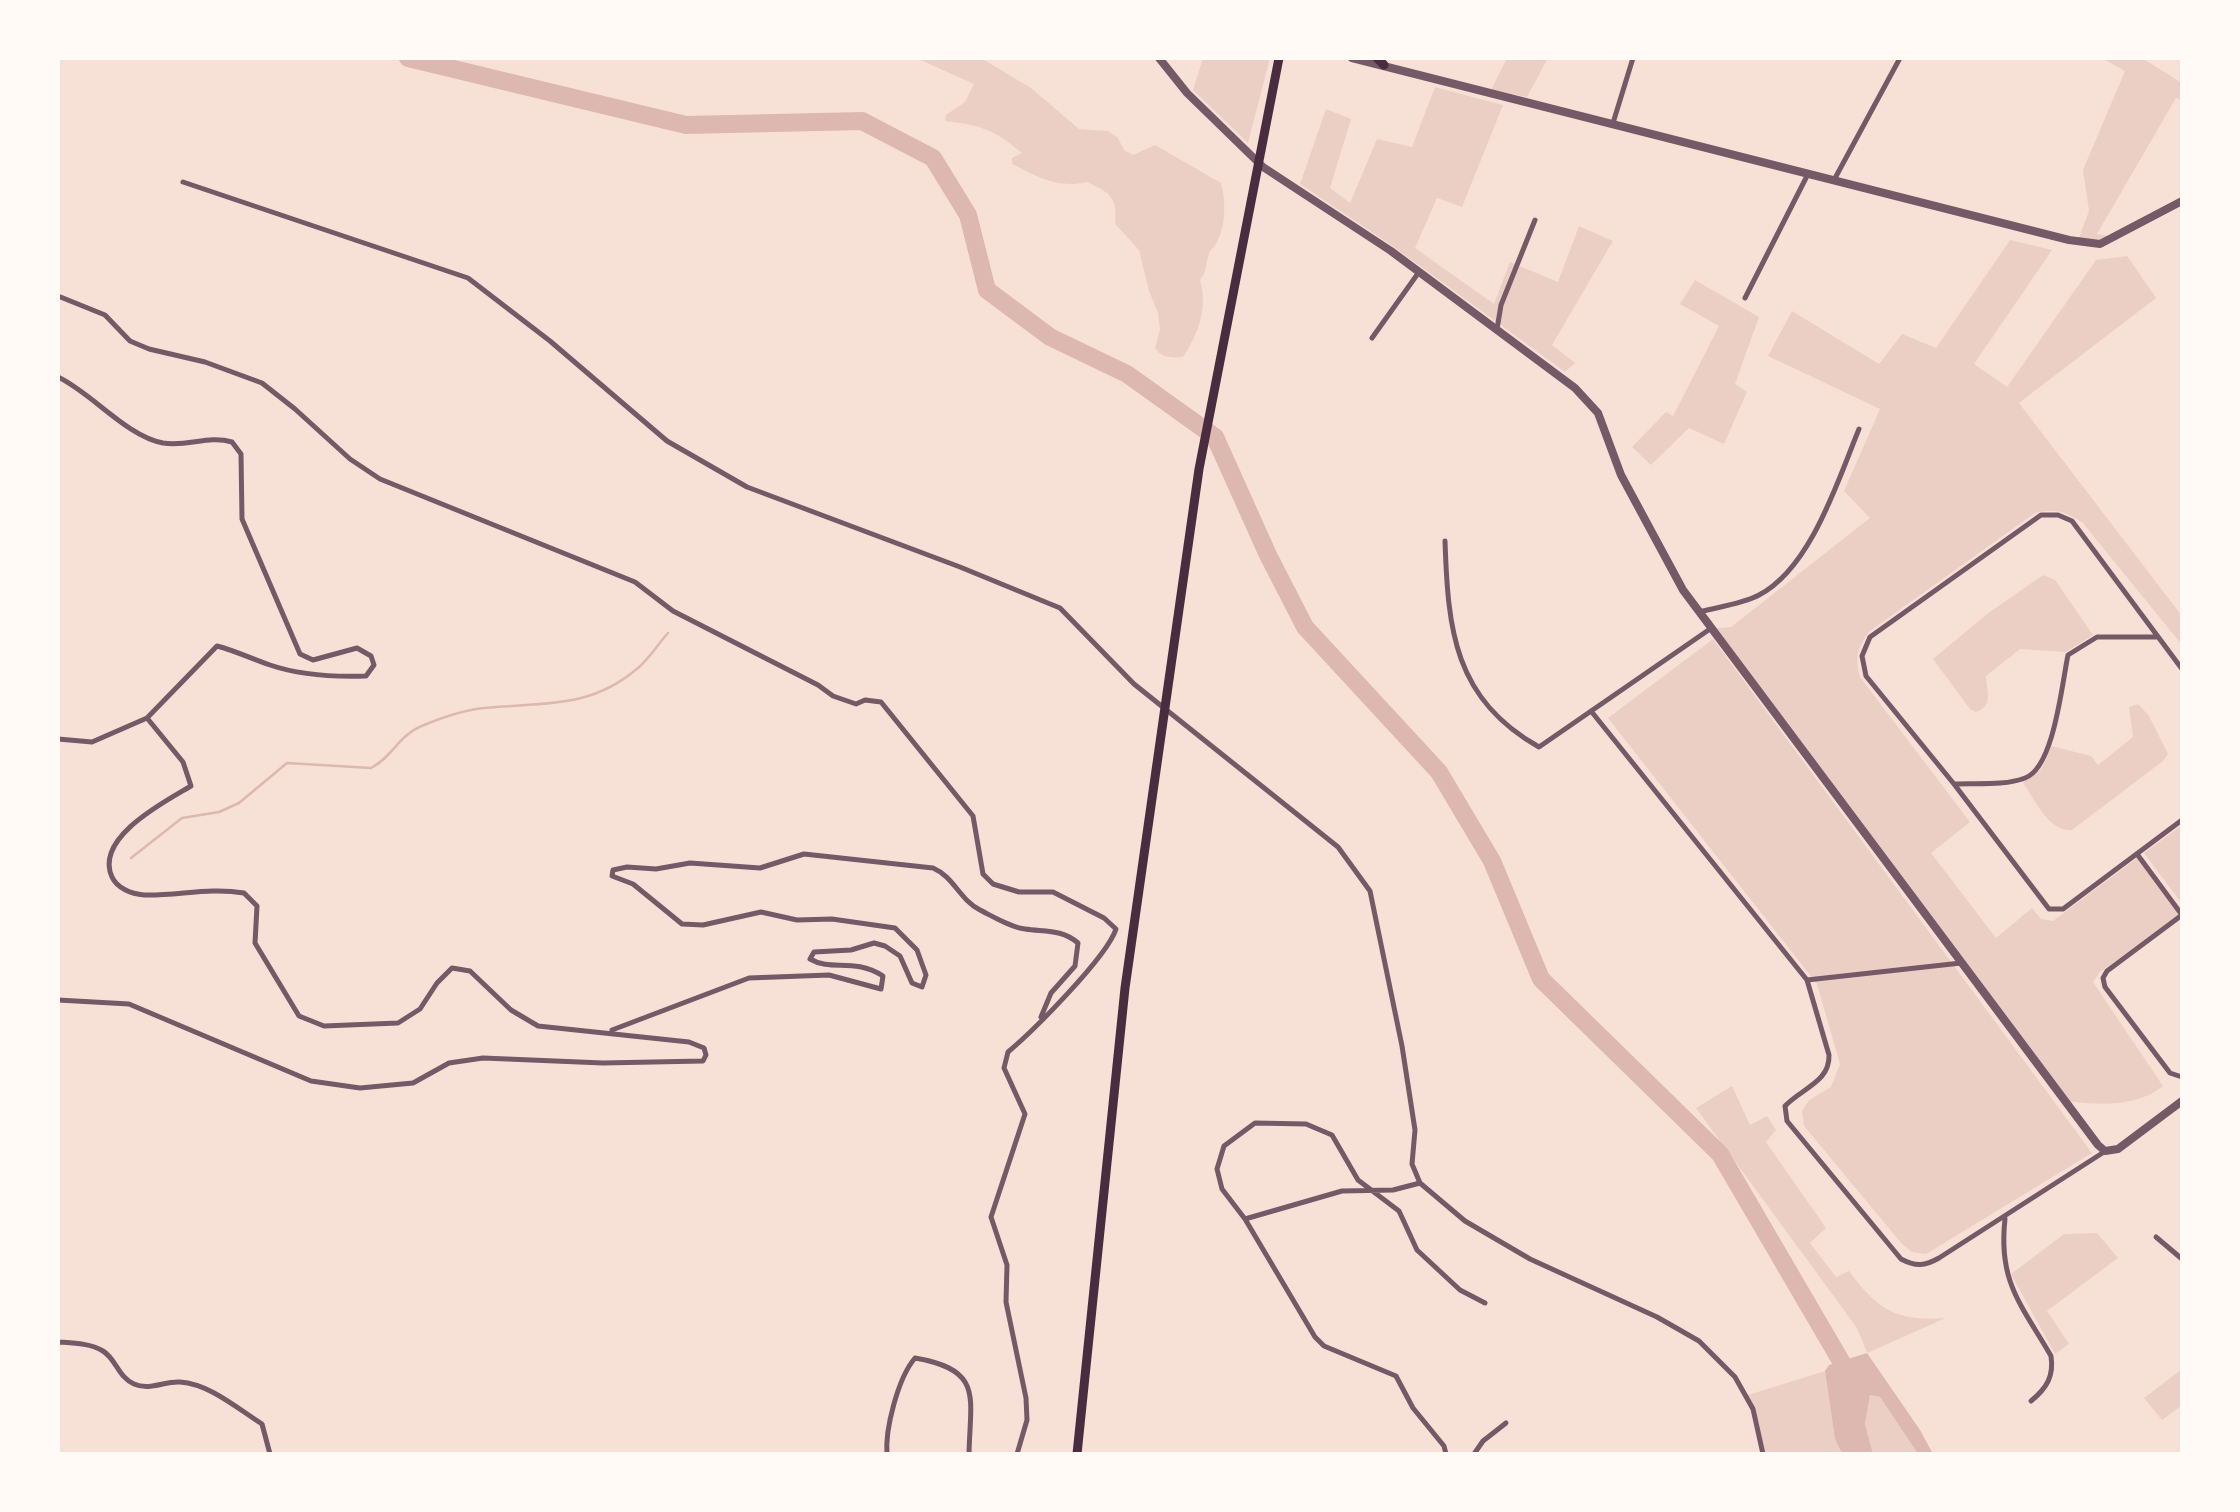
<!DOCTYPE html>
<style>
body{margin:0}
#map{position:relative;width:2240px;height:1512px;overflow:hidden;background:#f7e1d7;font-family:"IBM Plex Serif",serif}
canvas{display:block}
.frame{position:absolute;inset:0;border:60px solid #fffaf5;pointer-events:none}
</style>
<div id="map">
<canvas width="2240" height="1512"></canvas>
<div class="frame"></div>
</div>
<script>
const ctx = document.querySelector('canvas').getContext('2d');
ctx.lineJoin = 'round';
function fillPath(path, color) { ctx.fillStyle = color; ctx.fill(path, 'evenodd'); }
function trace(path, color, width, dash) { ctx.strokeStyle = color; ctx.lineWidth = width; ctx.lineCap = dash ? 'butt' : 'round'; ctx.setLineDash(dash || []); ctx.stroke(path); }
fillPath(new Path2D(`
 M 916,58 L 981,58 L 1031,88 L 1079,129 L 1108,131 L 1118,138 L 1124,150 L 1133,155 L 1155,145 L 1221,183 C 1226,201 1226,225 1217,242 C 1213,249 1210,249 1208,257 C 1205,267 1207,271 1200,280 C 1208,307 1199,333 1183,357 C 1172,358 1161,358 1155,348 L 1160,330 L 1158,313 L 1149,291 L 1139,250 L 1115,224 C 1118,198 1111,193 1087,182 C 1058,189 1038,177 1012,164 L 1012,158 L 1022,153 C 994,130 981,125 945,121 L 946,115 L 965,102 L 974,84 Z
 M 1203,58 L 1270,58 L 1248,143 L 1193,90 Z
 M 1507,58 L 1548,58 L 1527,97 L 1491,90 Z
 M 2102,58 L 2142,58 L 2182,83 L 2182,101 L 2176,98 L 2097,234 L 2109,236 L 2100,240 L 2079,238 L 2089,211 L 2083,170 L 2125,71 Z
 M 1435,87 L 1503,105 L 1462,207 L 1437,198 L 1415,248 L 1494,304 L 1510,262 L 1558,282 L 1579,226 L 1613,241 L 1552,345 L 1575,363 L 1565,372 L 1394,247 L 1300,184 L 1326,109 L 1351,119 L 1330,188 L 1350,203 L 1377,139 L 1412,147 Z
 M 2010,240 L 2052,250 L 1974,364 L 2007,387 L 2096,260 L 2127,256 L 2156,298 L 2019,403 L 2182,616 L 2182,645 L 2082,522 C 2064,511 2055,508 2035,513 L 1870,631 C 1857,647 1855,657 1860,677 L 1970,822 L 1931,853 L 1996,938 L 2032,908 L 2041,919 L 2053,921 L 2137,858 L 2179,915 L 2100,972 L 2093,982 L 2163,1086 C 2135,1108 2099,1105 2065,1101 L 1710,629 L 1731,627 L 1870,518 L 1844,491 L 1880,409 L 1768,356 L 1792,311 L 1879,364 L 1902,334 L 1936,348 Z
 M 1695,280 L 1759,317 L 1735,384 L 1747,392 L 1724,444 L 1689,428 L 1651,465 L 1632,447 L 1666,412 L 1673,416 L 1719,326 L 1680,304 Z
 M 2043,575 L 2055,580 L 2093,635 L 2066,652 L 2020,649 L 1986,676 C 1986,691 1995,705 1976,712 L 1970,709 L 1933,659 L 1987,614 Z
 M 1713,639 L 2092,1153 L 1926,1254 L 1912,1252 L 1902,1244 L 1804,1126 L 1802,1111 L 1809,1100 L 1831,1087 L 1840,1064 L 1817,984 L 1608,718 Z
 M 2138,704 L 2149,716 L 2168,754 L 2163,761 L 2072,830 C 2048,832 2034,798 2022,781 C 2041,776 2045,763 2051,746 L 2091,756 L 2098,765 L 2133,737 L 2129,707 Z
 M 2182,825 L 2182,904 L 2144,853 Z
 M 1732,1086 L 1750,1125 L 1767,1116 L 1776,1130 L 1766,1142 L 1826,1228 L 1810,1243 L 1836,1277 L 1849,1271 C 1878,1310 1897,1322 1946,1318 L 1867,1353 L 1857,1328 L 1696,1108 Z
 M 2097,1233 L 2118,1258 L 2047,1311 L 2069,1344 L 2055,1354 L 2011,1274 L 2064,1234 Z
 M 2182,1369 L 2182,1405 L 2162,1420 L 2144,1398 Z
 M 1825,1371 L 1835,1439 L 1842,1454 L 1763,1454 L 1760,1433 L 1745,1396 Z
 M 1870,1395 L 1880,1397 L 1918,1454 L 1873,1454 L 1865,1424 Z`), '#ebcfc5');
fillPath(new Path2D(`
 M 1867,1353 L 1920,1430 L 1933,1454 L 1918,1454 L 1880,1397 L 1870,1395 L 1865,1424 L 1873,1454 L 1842,1454 L 1835,1439 L 1825,1371 L 1829,1365 Z`), '#dcb8b0');
trace(new Path2D(`
 M 131,858 L 182,818 L 219,812 L 239,803 L 287,763 L 371,768 C 393,757 398,735 424,725 C 441,718 465,710 484,708 C 542,702 589,710 638,668 C 649,659 658,644 668,633`), '#dcb8b0', 2.5);
trace(new Path2D(`
 M 408,58 L 686,125 L 862,121 L 933,158 L 968,215 L 987,290 L 1050,337 L 1127,374 L 1215,437 L 1268,555 L 1305,627 L 1439,772 L 1492,861 L 1541,979 L 1720,1154 L 1852,1380`), '#dcb8b0', 18);
trace(new Path2D(`
 M 1613,123 L 1633,58
 M 1834,180 L 1900,58
 M 183,182 L 468,278 L 550,341 L 667,441 L 747,487 L 960,567 L 1060,608 L 1134,684 L 1338,847 L 1370,891 L 1402,1046 L 1415,1130 L 1412,1164 L 1420,1183 L 1465,1221 L 1530,1259 L 1657,1317 L 1699,1341 L 1735,1377 L 1753,1409 L 1763,1454
 M 58,296 L 105,315 L 130,341 L 149,349 L 205,362 L 262,383 L 295,409 L 350,459 L 380,479 L 635,582 L 673,611 L 818,685 L 833,696 L 856,704 L 865,700 L 881,702 L 973,816 L 983,874 L 993,884 L 1019,892 L 1053,892 L 1104,918 L 1116,929 C 1107,957 1033,1031 1008,1052 L 1004,1068 L 1025,1114 L 991,1217 L 1007,1265 L 1006,1302 L 1026,1398 L 1027,1420 L 1017,1454
 M 1745,298 L 1808,174
 M 1497,329 L 1501,305 L 1535,220
 M 1372,338 L 1419,272
 M 58,377 C 92,393 126,436 163,443 C 188,447 208,435 232,442 L 241,454 L 242,519 L 300,654 L 313,660 L 357,648 L 371,656 L 374,665 L 366,676 C 336,677 299,675 270,665 C 252,659 236,651 217,646 L 147,718 L 92,742 L 58,739
 M 1445,541 C 1448,630 1454,699 1539,747 L 1710,629
 M 1699,612 C 1718,607 1742,604 1759,595 C 1811,568 1838,480 1859,429
 M 2182,669 L 2072,521 L 2058,515 L 2041,515 L 1870,637 L 1862,656 L 1866,676 L 1954,784 L 2049,909 L 2063,909 L 2182,820
 M 1591,711 L 1807,980 L 1829,1055 C 1830,1082 1802,1088 1785,1106 L 1787,1121 L 1901,1259 C 1916,1267 1925,1266 1939,1258 L 2104,1152
 M 1954,784 C 1976,783 2005,786 2025,778 C 2054,768 2062,683 2068,655 L 2097,637 L 2158,637
 M 2137,854 L 2182,915 L 2107,971 L 2103,978 L 2105,987 L 2170,1073 L 2182,1077
 M 1807,980 L 1961,963
 M 58,1000 L 129,1004 L 311,1081 L 360,1088 L 413,1083 L 449,1063 L 483,1058 L 603,1063 L 703,1061 L 706,1055 L 704,1048 L 689,1042 L 538,1026 L 511,1010 L 470,971 L 452,968 L 437,983 L 420,1009 L 398,1023 L 324,1026 L 299,1016 L 255,943 L 257,906 L 244,893 C 209,887 178,896 144,895 C 131,894 117,888 112,877 C 94,838 164,802 191,786 L 183,762 L 147,718
 M 612,1030 L 749,978 L 829,975 L 881,989 L 883,976 C 853,957 832,972 810,959 L 814,952 L 851,950 L 874,943 L 885,946 L 900,956 L 912,983 L 922,987 L 926,975 L 917,950 L 895,928 L 832,919 L 797,920 L 761,912 L 703,925 L 682,924 L 633,884 L 612,876 L 613,870 L 627,867 L 656,869 L 690,863 L 760,868 L 804,854 L 933,868 C 954,877 959,899 980,910 C 994,917 1010,927 1025,929 C 1045,932 1062,929 1078,943 L 1075,966 L 1051,993 L 1041,1017
 M 1245,1219 L 1342,1191 L 1393,1190 L 1420,1183
 M 2005,1219 C 1998,1282 2021,1304 2051,1356 C 2054,1376 2047,1388 2031,1401
 M 2156,1237 L 2182,1259
 M 58,1342 C 72,1343 90,1343 103,1351 C 116,1359 119,1378 134,1384 C 150,1391 164,1381 180,1382 C 210,1384 238,1409 262,1424 L 270,1454
 M 887,1454 C 885,1429 898,1378 915,1358 C 984,1370 970,1397 969,1454
 M 1446,1454 L 1444,1446 L 1413,1408 L 1396,1376 L 1324,1346 L 1315,1337 L 1245,1219 L 1222,1189 L 1217,1169 L 1224,1146 L 1255,1123 L 1306,1124 L 1332,1135 L 1358,1180 L 1399,1211 L 1417,1250 L 1460,1290 L 1485,1303
 M 1474,1454 L 1483,1441 L 1506,1423`), '#755966', 5);
trace(new Path2D(`
 M 1159,58 L 1187,93 L 1263,167 L 1391,251 L 1575,388 L 1598,413 L 1621,475 L 1683,590 L 2098,1145 L 2105,1151 L 2118,1149 L 2182,1101
 M 1352,58 L 2069,240 L 2100,244 L 2182,201`), '#755966', 8);
trace(new Path2D(`
 M 1377,58 L 1384,65
 M 1077,1454 L 1125,988 L 1199,469 L 1279,58`), '#4a2c40', 9);
</script>
